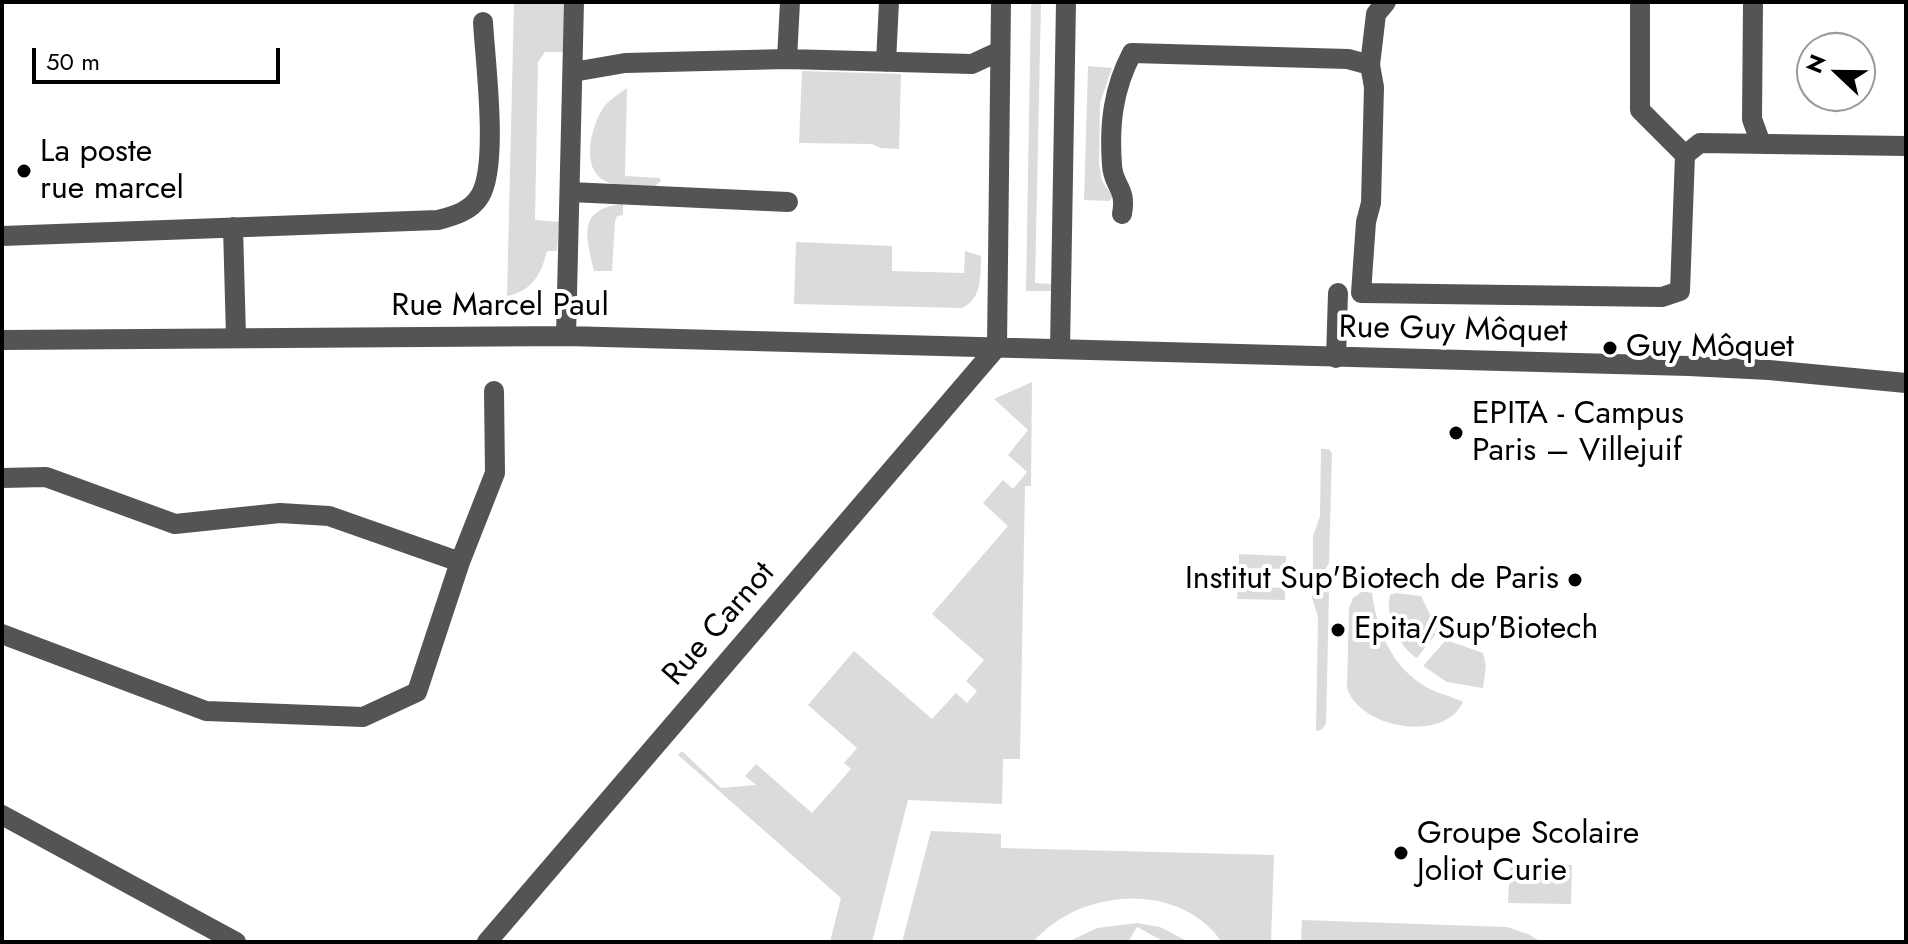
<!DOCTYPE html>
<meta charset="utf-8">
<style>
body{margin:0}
#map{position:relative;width:1908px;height:944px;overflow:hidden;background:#fff;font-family:Jost,sans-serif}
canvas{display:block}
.frame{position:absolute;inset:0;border:4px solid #000;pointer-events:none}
.north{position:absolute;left:1796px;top:32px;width:80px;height:80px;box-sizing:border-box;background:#fff;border:2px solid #999;border-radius:50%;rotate:292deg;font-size:22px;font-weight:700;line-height:32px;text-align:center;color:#000}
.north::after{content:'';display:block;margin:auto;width:28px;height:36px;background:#000;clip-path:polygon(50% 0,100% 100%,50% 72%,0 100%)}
.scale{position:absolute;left:32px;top:48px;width:248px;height:36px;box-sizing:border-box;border:4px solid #000;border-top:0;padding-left:10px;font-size:24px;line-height:28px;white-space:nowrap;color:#000;-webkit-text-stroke:6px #fff;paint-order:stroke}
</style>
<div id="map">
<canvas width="1908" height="944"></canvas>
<div class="frame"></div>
<div class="north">N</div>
<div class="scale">50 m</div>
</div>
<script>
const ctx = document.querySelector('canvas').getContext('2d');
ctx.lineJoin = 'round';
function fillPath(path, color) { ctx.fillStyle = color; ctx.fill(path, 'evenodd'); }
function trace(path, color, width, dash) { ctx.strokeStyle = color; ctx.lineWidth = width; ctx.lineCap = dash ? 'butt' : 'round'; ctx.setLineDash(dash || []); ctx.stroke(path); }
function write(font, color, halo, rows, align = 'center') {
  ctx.font = font + ' Jost,sans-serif'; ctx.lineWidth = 8; ctx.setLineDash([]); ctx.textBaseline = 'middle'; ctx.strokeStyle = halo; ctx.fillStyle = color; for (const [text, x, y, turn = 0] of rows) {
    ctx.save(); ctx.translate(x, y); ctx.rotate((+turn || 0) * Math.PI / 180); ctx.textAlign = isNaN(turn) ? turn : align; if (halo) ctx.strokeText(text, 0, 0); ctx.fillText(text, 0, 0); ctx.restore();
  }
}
fillPath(new Path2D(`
 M 514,2 L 567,2 L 566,52 L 545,52 L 538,62 L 535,220 L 559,222 L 557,251 L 547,251 C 541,275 532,291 507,296 Z
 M 1031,2 L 1041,2 L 1035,283 L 1051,284 L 1051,291 L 1026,291 Z
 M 1088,66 L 1112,68 L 1100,103 L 1099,164 L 1102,181 L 1113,197 L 1109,201 L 1084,200 Z
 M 802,71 L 901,74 L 899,149 L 880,148 L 872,144 L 799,143 Z
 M 627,88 L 625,176 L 660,178 L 661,181 L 654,187 C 639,186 619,188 605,181 C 580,168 591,128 603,108 C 609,100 619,94 627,88 Z
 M 623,204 L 623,215 L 617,216 L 615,222 L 612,271 L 594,271 C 587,238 575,209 623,204 Z
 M 796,242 L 892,246 L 892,271 L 964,273 L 965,251 L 981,256 C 980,276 983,298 962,308 L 794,304 Z
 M 1032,382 L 1031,486 L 1025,486 L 1020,759 L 1003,759 L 1002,804 L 908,800 L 872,942 L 830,942 L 841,898 L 678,755 L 682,751 L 721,788 L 756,785 L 745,776 L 756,764 L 812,813 L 851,769 L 844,763 L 857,748 L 808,705 L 854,651 L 932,719 L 956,693 L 967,703 L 977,691 L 966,681 L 984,660 L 932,614 L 1008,526 L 983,503 L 1003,480 L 1013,489 L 1027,472 L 1008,455 L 1028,430 L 994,399 Z
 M 1321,449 L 1329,449 L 1332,454 L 1329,563 L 1325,570 L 1313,571 L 1313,536 L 1320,516 Z
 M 1239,554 L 1286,556 L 1286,569 L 1239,568 Z
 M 1238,586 L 1285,588 L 1285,600 L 1237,599 Z
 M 1315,586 L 1325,586 L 1329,593 L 1326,724 L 1321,730 L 1316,731 L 1318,617 L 1312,598 L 1313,588 Z
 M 1363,591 L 1372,593 C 1377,631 1392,668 1428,688 C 1439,694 1452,696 1463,702 C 1445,743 1360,729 1347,688 L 1349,608 L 1353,598 Z
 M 1396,593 L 1421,596 L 1438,631 L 1417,658 C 1398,647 1385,615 1390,595 Z
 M 1446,640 L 1483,653 L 1486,666 L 1483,688 L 1447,682 L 1423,666 Z
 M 931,831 L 1001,834 L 1001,848 L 1274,855 L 1271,942 L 1222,942 C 1178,880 1080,888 1033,942 L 902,942 Z
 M 1510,863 L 1572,865 L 1571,904 L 1508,903 Z
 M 1302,920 L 1507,927 L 1530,935 L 1541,942 L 1301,942 Z
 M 1137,923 L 1160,927 L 1189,942 L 1165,942 L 1137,927 L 1128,942 L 1068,942 L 1097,928 Z`), '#dbdbdb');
trace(new Path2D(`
 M 1640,2 L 1640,110 L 1685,155
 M 1753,2 L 1752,119 L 1761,144
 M 787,59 L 790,2
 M 886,62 L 889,2
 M 1370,65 L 1376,14 L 1386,2
 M 573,72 L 625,63 L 787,59 L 972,64 L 1000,51
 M 570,192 L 788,202
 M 1122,214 C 1127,187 1113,187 1112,165 C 1109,125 1113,89 1132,53 L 1348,59 L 1370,65 L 1374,87 L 1371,203 L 1366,222 L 1361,293 L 1662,297 L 1680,291 L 1685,155 L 1700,143 L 1906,146
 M 233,227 L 236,337
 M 2,236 L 438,220 C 454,216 471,211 480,196 C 499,165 485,60 483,22
 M 566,336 L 574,2
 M 2,340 L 566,336 L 1689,366 L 1769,370 L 1906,383
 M 997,347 L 1001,2
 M 1060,349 L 1066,2
 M 1336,358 L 1338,293
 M 2,478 L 46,477 L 175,524 L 280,513 L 329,516 L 460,562
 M 2,634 L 206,711 L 363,717 L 417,692 L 460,562 L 495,473 L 494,391
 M 2,815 L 236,942
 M 487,942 L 997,347`), '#545454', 20);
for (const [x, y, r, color] of [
 [24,171,8,"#000"],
 [1610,348,8,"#000"],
 [1456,433,8,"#000"],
 [1575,580,8,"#000"],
 [1338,630,8,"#000"],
 [1401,853,8,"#000"]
]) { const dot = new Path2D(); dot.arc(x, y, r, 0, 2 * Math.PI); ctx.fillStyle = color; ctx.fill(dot); trace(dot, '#fff', 3); }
write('32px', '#000', '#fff', [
 ["La poste",40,153],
 ["rue marcel",40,190],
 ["Guy Môquet",1626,348],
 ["EPITA - Campus",1472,415],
 ["Paris – Villejuif",1472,452],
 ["Institut Sup'Biotech de Paris",1559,580,"right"],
 ["Epita/Sup'Biotech",1354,630],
 ["Groupe Scolaire",1417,835],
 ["Joliot Curie",1417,872]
], 'left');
write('32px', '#000', '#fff', [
 ["Rue Marcel Paul",500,307],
 ["Rue Guy Môquet",1453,331,1],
 ["Rue Carnot",720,625,-49]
]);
</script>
